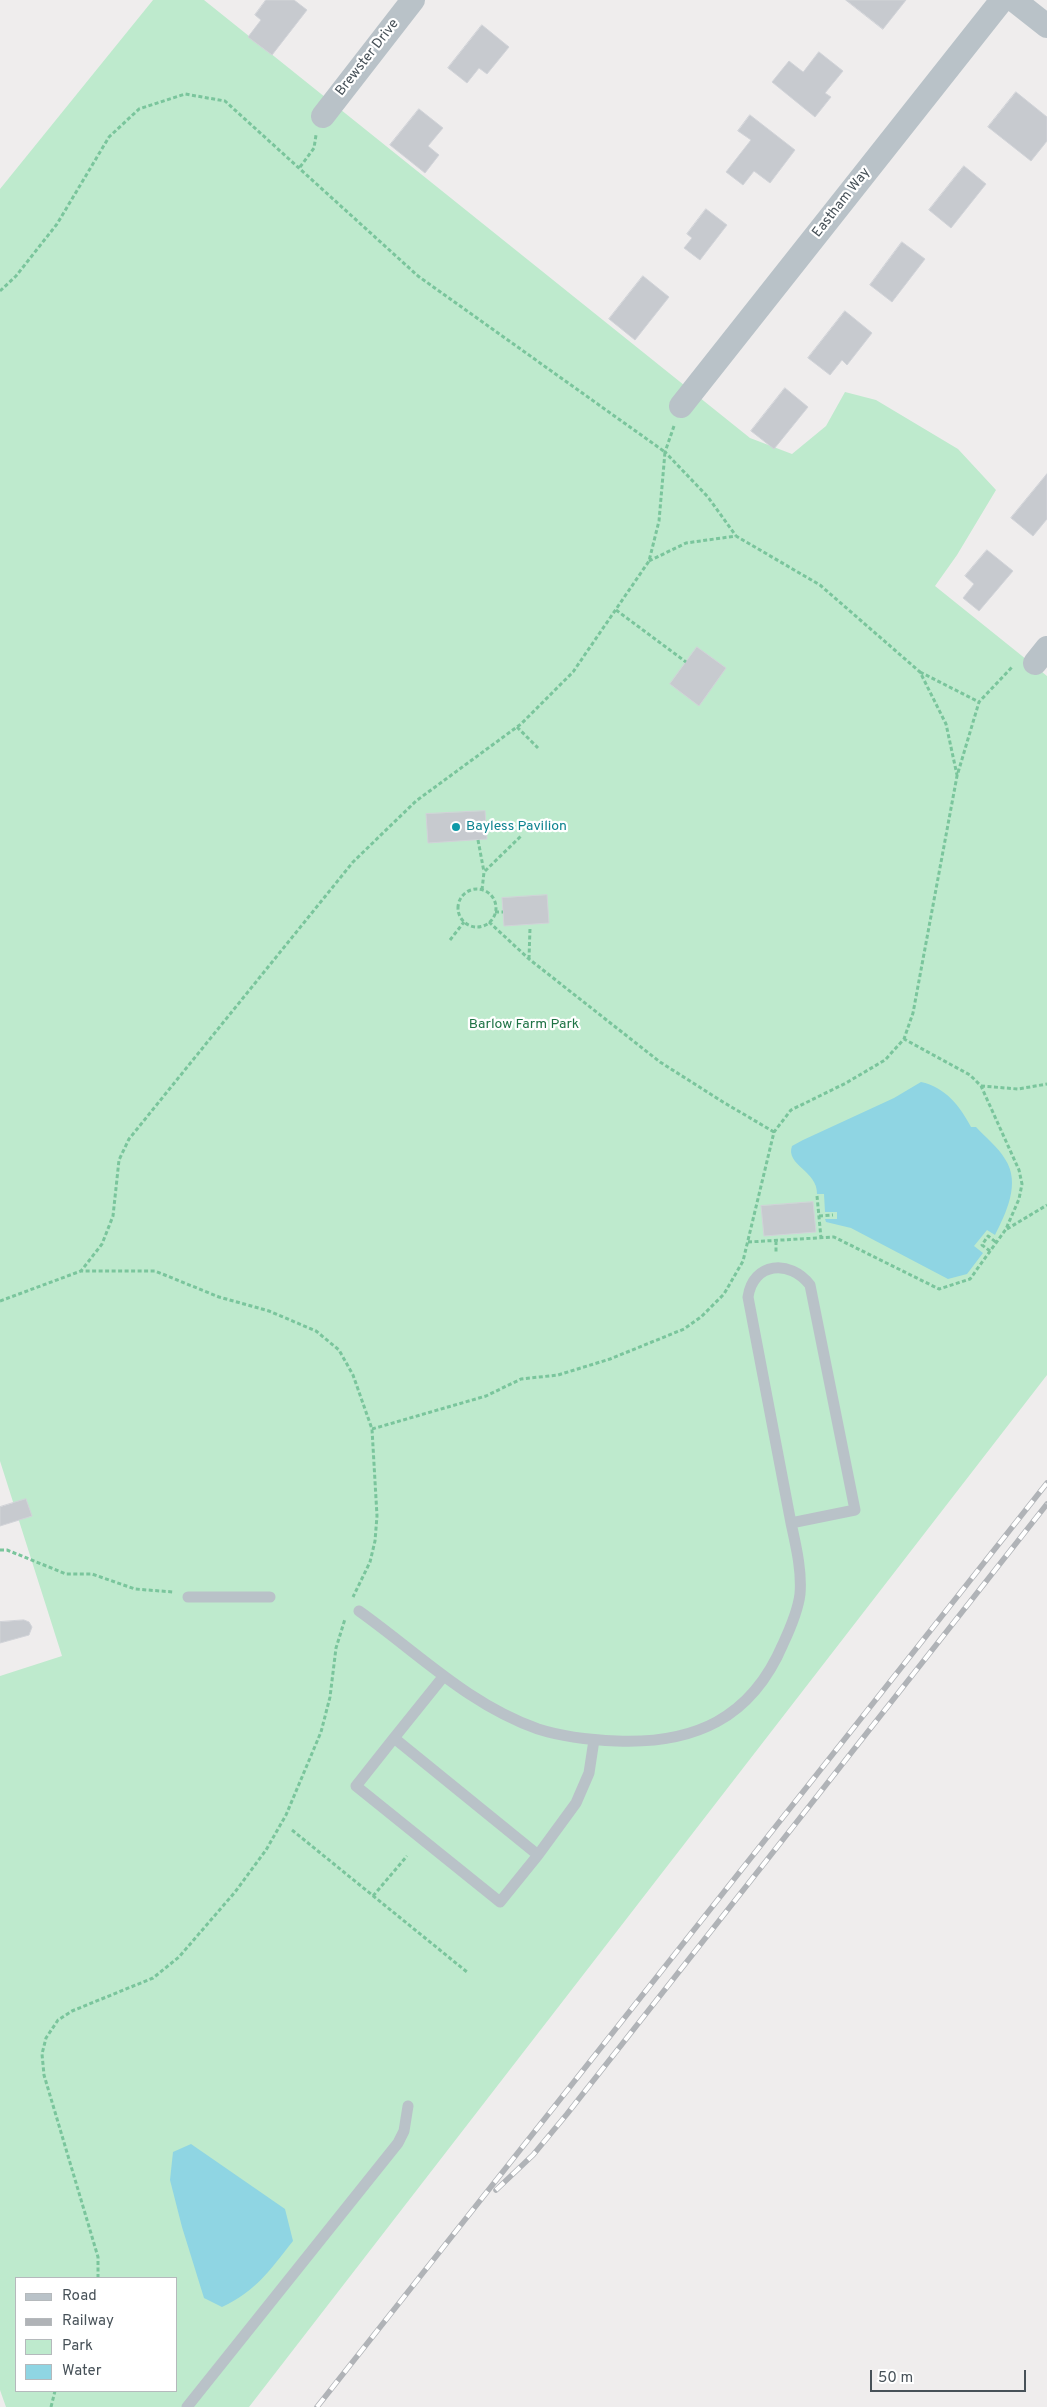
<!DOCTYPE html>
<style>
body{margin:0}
#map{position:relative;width:1047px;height:2407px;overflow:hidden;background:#efeded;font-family:Overpass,sans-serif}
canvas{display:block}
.legend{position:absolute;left:15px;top:2277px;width:162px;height:115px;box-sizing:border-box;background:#fff;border:1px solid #b5b9bc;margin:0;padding:6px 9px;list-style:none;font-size:15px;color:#475158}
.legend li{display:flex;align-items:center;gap:10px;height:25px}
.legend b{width:25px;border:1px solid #b5b9bc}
.scale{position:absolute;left:870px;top:2370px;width:156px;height:22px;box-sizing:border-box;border:2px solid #475158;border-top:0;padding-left:6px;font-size:15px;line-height:18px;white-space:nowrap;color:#475158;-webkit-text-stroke:4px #fff;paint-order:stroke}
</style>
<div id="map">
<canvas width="1047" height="2407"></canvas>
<ul class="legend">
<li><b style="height:6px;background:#b9c2c8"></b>Road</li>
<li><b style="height:6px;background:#b0b3b7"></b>Railway</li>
<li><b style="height:14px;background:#beeacd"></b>Park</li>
<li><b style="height:14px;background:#8fd5e3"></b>Water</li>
</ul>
<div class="scale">50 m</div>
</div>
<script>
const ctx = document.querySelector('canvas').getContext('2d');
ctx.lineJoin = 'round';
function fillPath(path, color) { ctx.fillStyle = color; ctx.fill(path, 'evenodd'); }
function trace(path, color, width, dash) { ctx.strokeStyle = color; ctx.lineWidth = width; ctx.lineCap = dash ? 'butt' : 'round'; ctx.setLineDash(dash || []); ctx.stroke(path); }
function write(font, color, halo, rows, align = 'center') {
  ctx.font = font + ' Overpass,sans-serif'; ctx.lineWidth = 4.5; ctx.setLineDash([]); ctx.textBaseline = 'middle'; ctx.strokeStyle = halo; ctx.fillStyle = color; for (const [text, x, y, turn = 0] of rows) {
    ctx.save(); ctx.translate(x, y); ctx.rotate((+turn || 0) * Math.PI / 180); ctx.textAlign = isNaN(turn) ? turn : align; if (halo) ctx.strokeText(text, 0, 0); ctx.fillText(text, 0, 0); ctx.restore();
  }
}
fillPath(new Path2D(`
 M 153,0 L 204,0 L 750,438 L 792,454 L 826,426 L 845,392 L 876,400 L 958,449 L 996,490 L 957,555 L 935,586 L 1047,676 L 1047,1375 L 249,2407 L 6,2407 L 0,2390 L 0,1676 L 62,1656 L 0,1461 L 0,189 ZM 16,2278 L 176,2278 L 176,2391 L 16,2391 Z`), '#beeacd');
fillPath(new Path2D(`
 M 921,1082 C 945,1087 960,1106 971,1127 L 976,1127 C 985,1137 998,1147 1005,1159 C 1021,1183 1006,1213 995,1235 L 987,1230 L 974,1246 L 983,1253 L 967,1274 L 948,1279 L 851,1228 L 826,1222 L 825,1219 L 837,1219 L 837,1212 L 825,1212 L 824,1194 L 817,1194 C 818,1171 785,1165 792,1146 L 803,1140 L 894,1098 Z
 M 191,2144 L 285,2209 L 293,2241 C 270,2270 256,2291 222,2307 L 204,2298 L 182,2227 L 170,2180 L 173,2152 Z`), '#8fd5e3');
const building = new Path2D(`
 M 266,0 L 294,0 L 307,10 L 272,55 L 248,37 L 261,20 L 255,15 Z
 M 846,0 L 906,0 L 883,29 Z
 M 482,25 L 509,47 L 487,74 L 479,68 L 467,83 L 448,68 Z
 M 819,52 L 843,71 L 825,93 L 831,97 L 815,117 L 772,82 L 789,61 L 803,72 Z
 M 1016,92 L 1047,117 L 1047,141 L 1031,161 L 988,127 Z
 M 419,109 L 443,128 L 428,146 L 439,155 L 425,173 L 390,145 Z
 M 750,115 L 795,150 L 770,183 L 754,171 L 743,185 L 726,172 L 751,140 L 738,131 Z
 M 964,166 L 986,184 L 951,228 L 929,210 Z
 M 706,209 L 727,225 L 700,260 L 684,248 L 692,238 L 687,234 Z
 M 902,242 L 925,259 L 892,302 L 870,285 Z
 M 643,276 L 669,297 L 635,340 L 609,319 Z
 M 845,311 L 872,333 L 847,365 L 842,360 L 830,375 L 808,358 Z
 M 785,388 L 808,407 L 774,449 L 751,431 Z
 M 1047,474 L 1047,519 L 1033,536 L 1011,518 Z
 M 987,550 L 1013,571 L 979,611 L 963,598 L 974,584 L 965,576 Z
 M 697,647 L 726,668 L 699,706 L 670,684 Z
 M 485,811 L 487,839 L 428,843 L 426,814 Z
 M 547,895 L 549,923 L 504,926 L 502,898 Z
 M 813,1202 L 816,1232 L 764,1236 L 761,1206 Z
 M 26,1499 L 32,1516 L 0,1526 L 0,1507 Z
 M 24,1620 L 29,1622 L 32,1627 L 29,1635 L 0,1643 L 0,1622 Z`);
fillPath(building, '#c7cacf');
trace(building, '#d1d3d8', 1);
trace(new Path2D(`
 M 300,167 L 314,148 L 316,135
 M 0,291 L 16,276 L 57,224 L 109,137 L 139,109 L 185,94 L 225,101 L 418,276 L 665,452 L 659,521 L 649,561 L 573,672 L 521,724 L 416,801 L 353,862 L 129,1139 L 119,1160 L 113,1216 L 102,1244 L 81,1271
 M 674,426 L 665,452 L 708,497 L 736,536
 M 649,561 L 686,543 L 736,536 L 820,585 L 920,672 L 946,724 L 957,775
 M 616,610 L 686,662
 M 920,672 L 979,702
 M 517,727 L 538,748
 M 478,840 L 484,872
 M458 908a19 19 0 1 1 38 0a19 19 0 1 1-38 0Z
 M 482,890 L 484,872 L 521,836
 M 495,912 L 503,912
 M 489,922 L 529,959 L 660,1062 L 723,1102 L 774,1132
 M 450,940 L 464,922
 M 529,959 L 530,928
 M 981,1086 L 1018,1089 L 1047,1084
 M 817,1196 L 821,1238
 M 819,1216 L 833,1215
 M 1007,1229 L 1047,1205
 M 776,1241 L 776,1254
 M 748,1242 L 834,1237 L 939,1289 L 970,1279 L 1006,1229 L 1019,1199 L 1022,1184 L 1019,1170 L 981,1086 L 970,1075 L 904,1039
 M 990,1251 L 982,1245 L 988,1236 L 997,1243
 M 0,1301 L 81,1271 L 155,1271 L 219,1297 L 269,1311 L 316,1331 L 339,1350 L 353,1375 L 372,1429 L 377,1516 L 375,1541 L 370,1562 L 353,1597
 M 372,1429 L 486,1396 L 521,1379 L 558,1375 L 610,1359 L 684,1329 L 701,1317 L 724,1294 L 743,1261 L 774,1132 L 791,1110 L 846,1083 L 885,1060 L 904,1039 L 913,1013 L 957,776 L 979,702 L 1013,666
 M 0,1550 L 7,1550 L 66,1574 L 92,1574 L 135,1589 L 173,1592
 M 292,1830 L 467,1972
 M 373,1896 L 407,1856
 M 98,2278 L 98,2257 L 44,2075 L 42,2054 L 46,2038 L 58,2020 L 72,2011 L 153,1978 L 179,1957 L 235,1892 L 266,1850 L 286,1815 L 321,1732 L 330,1697 L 336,1648 L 345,1619
 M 51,2407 L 55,2391`), '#7ac59c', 3, [4, 2.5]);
trace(new Path2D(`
 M 188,1597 L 270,1597
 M 359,1611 C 418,1653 469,1705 538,1729 C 563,1737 591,1740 617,1741 C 694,1744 751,1719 783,1644 C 790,1629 798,1611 800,1594 C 802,1571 796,1546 791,1523 L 748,1297 C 753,1262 790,1259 810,1285 L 855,1510 L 791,1523
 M 394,1738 L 538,1855 L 500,1902 L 356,1786 Z
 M 394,1738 L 443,1677
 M 538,1855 L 576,1803 L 589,1773 L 594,1740
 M 187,2407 L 398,2143 L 404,2131 L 408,2106`), '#b9c2c8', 11);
trace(new Path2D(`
 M 1014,0 L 1047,26
 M 323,116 L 413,0
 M 681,406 L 1002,0
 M 1035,663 L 1047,648`), '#b9c2c8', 24);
const rail = new Path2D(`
 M 496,2190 L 533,2155 L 567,2114 L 1047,1504
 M 317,2407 L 1047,1483`);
trace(rail, '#b0b3b7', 5.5);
trace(rail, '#fff', 4, [11]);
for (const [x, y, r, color] of [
 [456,827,5,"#0f9aa8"]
]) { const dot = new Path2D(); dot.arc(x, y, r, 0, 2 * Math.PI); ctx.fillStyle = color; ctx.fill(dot); trace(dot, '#fff', 2); }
write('14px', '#475158', '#fff', [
 ["Brewster Drive",368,58,-52],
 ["Eastham Way",842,203,-52]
]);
write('14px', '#0d838f', '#fff', [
 ["Bayless Pavilion",466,827]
], 'left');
write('14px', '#1f7345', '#fff', [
 ["Barlow Farm Park",524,1025]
]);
</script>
